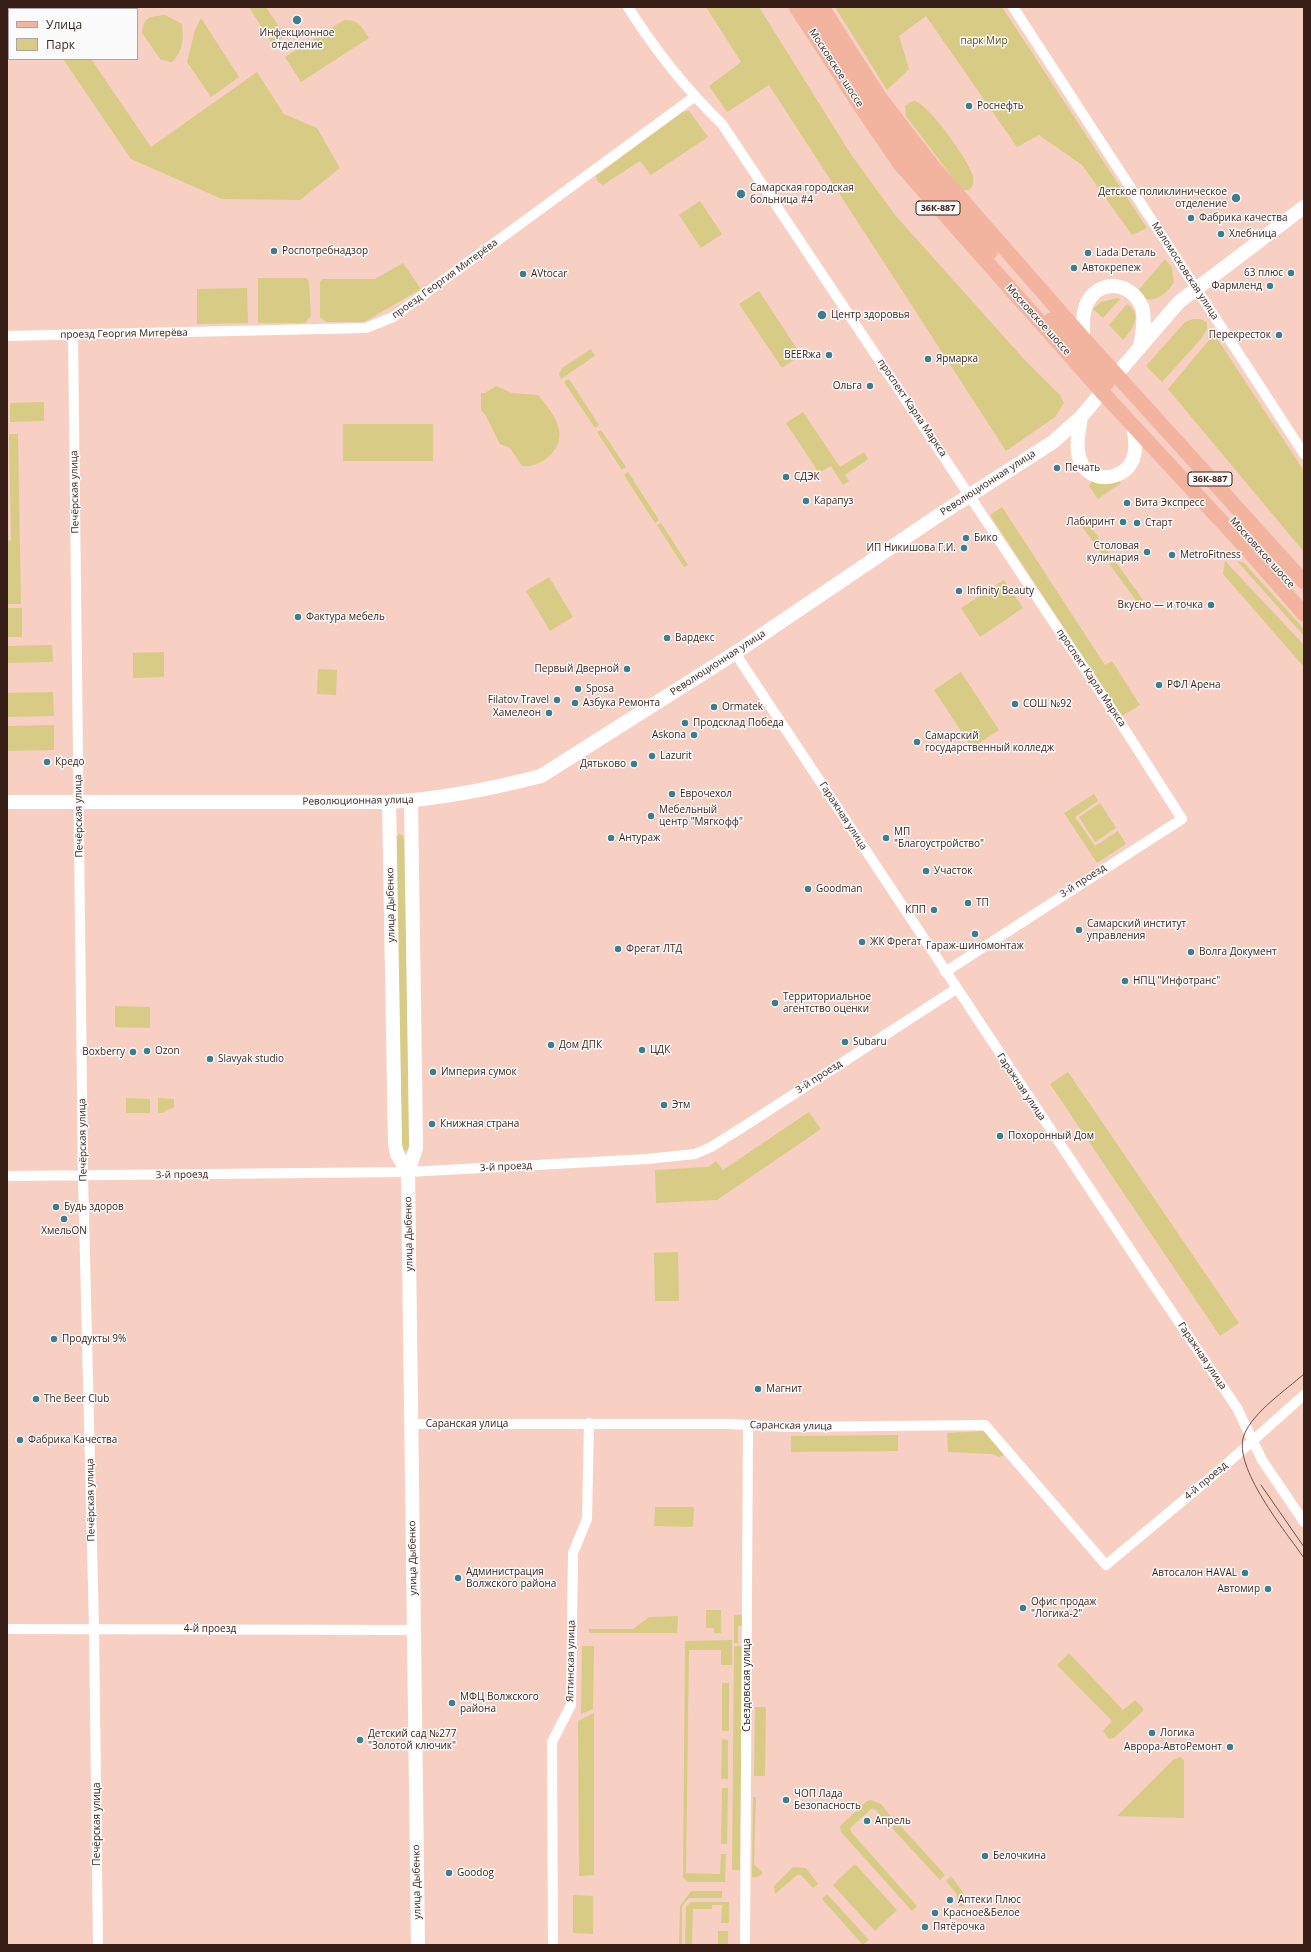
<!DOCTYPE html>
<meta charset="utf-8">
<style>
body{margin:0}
#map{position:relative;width:1311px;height:1952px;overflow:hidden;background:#f7d0c3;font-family:"Open Sans",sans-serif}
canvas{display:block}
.frame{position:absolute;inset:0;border:8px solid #371f17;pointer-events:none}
.legend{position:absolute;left:8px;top:8px;width:130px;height:52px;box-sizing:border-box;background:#fbfbfb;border:1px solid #ada3a0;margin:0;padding:5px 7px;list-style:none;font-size:12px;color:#371f17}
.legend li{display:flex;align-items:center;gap:8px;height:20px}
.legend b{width:20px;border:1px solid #ada3a0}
</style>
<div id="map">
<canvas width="1311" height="1952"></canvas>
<div class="frame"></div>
<ul class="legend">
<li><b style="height:5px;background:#f3b49f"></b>Улица</li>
<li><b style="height:11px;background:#d7cb86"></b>Парк</li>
</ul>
</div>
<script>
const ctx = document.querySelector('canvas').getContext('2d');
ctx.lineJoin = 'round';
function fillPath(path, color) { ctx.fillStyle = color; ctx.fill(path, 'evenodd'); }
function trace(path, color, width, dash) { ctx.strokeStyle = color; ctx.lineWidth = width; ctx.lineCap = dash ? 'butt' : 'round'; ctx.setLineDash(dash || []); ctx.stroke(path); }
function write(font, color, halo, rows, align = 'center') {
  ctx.font = font + ' "Open Sans",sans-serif'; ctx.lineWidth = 3; ctx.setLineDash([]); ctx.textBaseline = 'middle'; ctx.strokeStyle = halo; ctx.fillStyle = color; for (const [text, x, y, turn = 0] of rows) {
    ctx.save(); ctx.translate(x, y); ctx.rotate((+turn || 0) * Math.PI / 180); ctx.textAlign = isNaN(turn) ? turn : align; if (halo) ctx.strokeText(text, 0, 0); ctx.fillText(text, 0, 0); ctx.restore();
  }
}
fillPath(new Path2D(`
 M 249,7 L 266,7 L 285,36 L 272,44 Z
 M 706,7 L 759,7 L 850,153 L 895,215 L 1023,358 L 1060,395 L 1064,403 L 1055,417 L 1006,451 L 769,85 L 727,112 L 709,86 L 741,62 Z
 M 835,7 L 1002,7 L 1147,228 L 1132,235 L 1082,165 L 1039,135 L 1017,147 L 926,16 L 899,36 L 909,69 L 887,90 Z
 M 165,15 L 182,24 C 184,39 183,51 172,62 L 161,60 L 142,33 C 144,16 149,17 165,15 Z
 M 201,18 L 239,77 L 211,97 L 187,62 L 195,30 Z
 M 344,20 C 358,19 362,27 369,38 L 301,82 L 285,57 Z
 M 63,59 L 91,59 L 151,147 L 257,72 L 284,114 L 317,128 L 340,168 L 300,200 L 222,199 L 131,159 Z
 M 915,101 C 930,106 969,161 973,176 C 974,182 973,186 969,190 L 963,190 L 955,181 L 906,116 L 905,106 L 910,102 Z
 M 689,111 L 708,137 L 651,175 L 640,161 L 603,185 L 598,182 L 596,176 L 683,112 Z
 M 700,201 L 722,234 L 701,248 L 679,215 Z
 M 1165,259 L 1172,268 L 1174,282 C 1165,297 1150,306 1135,294 Z
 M 403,263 L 421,289 L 364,322 L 326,322 L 320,317 L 320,282 L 322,279 L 375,279 Z
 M 258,278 L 306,278 L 309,281 L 311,316 L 305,323 L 258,323 Z
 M 247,288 L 248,323 L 197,324 L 197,289 Z
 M 759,291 L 801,355 L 782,368 L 739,304 Z
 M 1117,298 L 1120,299 L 1103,318 L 1093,309 L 1101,302 Z
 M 1127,304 C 1143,315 1133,329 1123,340 L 1109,325 Z
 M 1193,319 L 1200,319 L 1207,322 L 1207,329 L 1201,339 L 1162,382 L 1146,366 L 1185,322 Z
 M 1214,334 L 1304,471 L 1304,552 L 1168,389 Z
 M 591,349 L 595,356 L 561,379 L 559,374 L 562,368 Z
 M 569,379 L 599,425 L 595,428 L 564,382 Z
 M 496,386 L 512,393 L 538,395 C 546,405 557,417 559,430 C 563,450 541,468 522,466 L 510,448 L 500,444 L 486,416 L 481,410 L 481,393 L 485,393 Z
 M 44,402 L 44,421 L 10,422 L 10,403 Z
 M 803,412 L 840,467 L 864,452 L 868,459 L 845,475 L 849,481 L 843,485 L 831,466 L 819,473 L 786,423 Z
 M 343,424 L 433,424 L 433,461 L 343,461 Z
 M 601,430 L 626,467 L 622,470 L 597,432 Z
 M 9,434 L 18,434 L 21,604 L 7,604 L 7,541 L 11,540 Z
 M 628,472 L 659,520 L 655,523 L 624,475 Z
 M 1093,479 L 1118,479 L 1121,483 L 1098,499 L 1089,486 Z
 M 1002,507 L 1105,665 L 1112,661 L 1140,705 L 1122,716 L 990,515 Z
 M 1083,516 L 1143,600 L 1138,603 L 1077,520 Z
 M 661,523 L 688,565 L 684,567 L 657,525 Z
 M 1225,561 L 1304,645 L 1304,667 L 1223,574 Z
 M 1237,561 L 1244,563 L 1304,629 L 1304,636 Z
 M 549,577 L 573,617 L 550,631 L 526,591 Z
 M 1004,580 L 1023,608 L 980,637 L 961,608 Z
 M 7,608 L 22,608 L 22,637 L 7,637 Z
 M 52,645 L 53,662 L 7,663 L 7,646 Z
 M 164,652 L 164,677 L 133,678 L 133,653 Z
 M 318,669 L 337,670 L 336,695 L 317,694 Z
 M 961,672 L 999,730 L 972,748 L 934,690 Z
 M 53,692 L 54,716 L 7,717 L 7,693 Z
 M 54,725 L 54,750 L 7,751 L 7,726 Z
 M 1094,794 L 1098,801 L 1075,817 L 1095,846 L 1118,831 L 1126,844 L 1097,863 L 1064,813 Z
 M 1100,803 L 1116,828 L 1095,842 L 1079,817 Z
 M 399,834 L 402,835 L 404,839 L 410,1146 L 409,1150 L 406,1151 L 403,1150 L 402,1147 L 395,839 Z
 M 115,1006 L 150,1007 L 150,1028 L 115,1027 Z
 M 1068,1072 L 1239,1323 L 1220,1336 L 1050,1084 Z
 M 126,1098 L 150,1099 L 150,1113 L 126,1113 Z
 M 158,1098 L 174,1099 L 174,1108 L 168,1109 L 163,1113 L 158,1113 Z
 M 809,1112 L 821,1129 L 717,1200 L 656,1203 L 655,1170 L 708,1167 L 716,1161 L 723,1170 Z
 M 678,1252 L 679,1301 L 655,1301 L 654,1253 Z
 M 984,1431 L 1004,1455 L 999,1457 L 992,1454 L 948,1452 L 947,1433 Z
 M 898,1435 L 898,1451 L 791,1452 L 791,1436 Z
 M 655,1507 L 694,1507 L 693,1527 L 654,1526 Z
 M 706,1610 L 721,1610 L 721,1633 L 714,1633 L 714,1628 L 706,1628 Z
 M 734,1615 L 750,1615 L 750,1626 L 738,1626 L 738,1643 L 734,1643 Z
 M 678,1616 L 677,1633 L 589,1633 L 589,1629 L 633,1629 L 649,1617 Z
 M 732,1640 L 732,1665 L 721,1665 L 721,1650 L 689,1650 L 686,1873 L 720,1874 L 721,1854 L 726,1854 L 725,1882 L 689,1882 L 683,1878 L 685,1641 Z
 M 582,1646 L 594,1646 L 593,1709 L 581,1714 Z
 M 734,1646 L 746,1646 L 742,1667 L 740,1870 L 732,1870 Z
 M 1069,1653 L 1123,1710 L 1135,1700 L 1143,1708 L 1143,1711 L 1114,1738 L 1109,1739 L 1103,1731 L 1112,1721 L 1057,1665 Z
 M 722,1683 L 729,1683 L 729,1731 L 722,1731 Z
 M 755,1707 L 766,1707 L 765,1776 L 754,1776 Z
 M 594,1713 L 594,1875 L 579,1876 L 578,1721 Z
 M 722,1739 L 728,1740 L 728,1779 L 721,1779 Z
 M 1180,1757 L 1184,1760 L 1184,1818 L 1117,1816 L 1173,1760 Z
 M 722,1788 L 728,1788 L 727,1844 L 721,1844 Z
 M 753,1797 L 756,1797 L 754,1864 L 762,1872 L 762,1874 L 757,1877 L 752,1877 Z
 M 871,1800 L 881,1804 L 893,1819 L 888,1824 L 876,1810 L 871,1809 L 850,1828 L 851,1832 L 917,1906 L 912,1911 L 841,1832 L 840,1826 L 867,1801 Z
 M 897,1822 L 945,1875 L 940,1880 L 892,1828 Z
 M 855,1864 L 897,1910 L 875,1931 L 833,1885 Z
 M 793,1867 L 806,1868 L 818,1884 L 813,1888 L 801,1875 L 797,1875 L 775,1894 L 774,1886 Z
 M 951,1876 L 963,1892 L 965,1906 L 959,1906 L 956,1893 L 946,1881 Z
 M 691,1891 L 722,1891 L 722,1898 L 689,1898 L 682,1906 L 682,1945 L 679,1945 L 680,1906 Z
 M 827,1894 L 869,1940 L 863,1945 L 822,1899 Z
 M 573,1895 L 593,1896 L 593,1934 L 573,1933 Z
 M 691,1902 L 729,1902 L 729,1923 L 721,1923 L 722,1905 L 712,1905 L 712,1909 L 693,1909 L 692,1945 L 685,1945 L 686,1907 Z
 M 718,1931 L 728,1931 L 728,1945 L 718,1945 Z`), '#d7cb86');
trace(new Path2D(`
 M 628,7 C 655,50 686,89 722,124 L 1122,725 L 1182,819 L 945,972
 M 1013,7 L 1304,454
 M 73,335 L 83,1176 L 94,1628 L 98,1945
 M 7,336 L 366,328 L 393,317 L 694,97
 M 735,653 L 1153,1284 L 1237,1408 L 1262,1460 L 1304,1522
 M 7,1176 L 408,1172 L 647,1159 L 695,1154 L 711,1147 L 743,1127 L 956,989
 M 411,1424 L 729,1424 L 786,1427 L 985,1425 L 1106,1565 L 1222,1468 L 1304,1395
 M 7,1629 L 414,1630
 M 553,1945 L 552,1742 L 571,1705 L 573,1553 L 587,1519 L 589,1423
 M 745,1945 L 748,1426`), '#fff', 10);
trace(new Path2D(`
 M 1083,338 C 1083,326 1082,312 1088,301 C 1102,278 1132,283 1142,307 C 1146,319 1142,334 1140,347
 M 1116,375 L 1179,302 L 1304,207
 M 1081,417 C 1079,430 1075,447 1080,460 C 1089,484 1124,482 1133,459 C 1137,448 1135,437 1133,425
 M 411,801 L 416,1140 L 416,1148 L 408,1172 L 418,1945
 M 7,802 L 389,802 C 440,799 491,789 541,776 L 735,653 L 939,515 L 1053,442 L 1081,417 L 1102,392
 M 389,802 L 395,1144 L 397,1154 L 408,1172`), '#fff', 14);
trace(new Path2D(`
 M 796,7 L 859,104 L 900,164 L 1102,392 L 1248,550 L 1304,614
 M 809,7 L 887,128 L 990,252
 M 822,7 L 880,98 L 935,169 L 1083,338 L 1304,582
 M 1051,320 L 1107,383`), '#f3b49f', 15);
trace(new Path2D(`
 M 1304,1374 C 1286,1390 1253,1412 1244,1435 C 1232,1467 1286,1532 1304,1558
 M 1261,1485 L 1304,1547`), '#6e5248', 1);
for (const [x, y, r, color] of [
 [297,20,5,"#3c7d90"],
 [969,106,4,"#3c7d90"],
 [741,194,5,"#3c7d90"],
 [1236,198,5,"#3c7d90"],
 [1191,218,4,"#3c7d90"],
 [1221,234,4,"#3c7d90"],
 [274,251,4,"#3c7d90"],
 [1088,253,4,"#3c7d90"],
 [1074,268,4,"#3c7d90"],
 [1291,273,4,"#3c7d90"],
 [523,274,4,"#3c7d90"],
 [1270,286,4,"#3c7d90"],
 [822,315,5,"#3c7d90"],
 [1279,335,4,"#3c7d90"],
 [829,355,4,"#3c7d90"],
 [928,359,4,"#3c7d90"],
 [870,386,4,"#3c7d90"],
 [1057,468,4,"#3c7d90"],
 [786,477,4,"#3c7d90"],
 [806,501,4,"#3c7d90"],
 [1127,503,4,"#3c7d90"],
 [1123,522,4,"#3c7d90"],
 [1137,523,4,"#3c7d90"],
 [966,538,4,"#3c7d90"],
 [964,548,4,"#3c7d90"],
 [1147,552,4,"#3c7d90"],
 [1172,555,4,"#3c7d90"],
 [959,591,4,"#3c7d90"],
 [1211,605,4,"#3c7d90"],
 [298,617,4,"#3c7d90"],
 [667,638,4,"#3c7d90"],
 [627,669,4,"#3c7d90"],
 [1159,685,4,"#3c7d90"],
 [578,689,4,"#3c7d90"],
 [557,700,4,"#3c7d90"],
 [575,703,4,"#3c7d90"],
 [1015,704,4,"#3c7d90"],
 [714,707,4,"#3c7d90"],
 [549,713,4,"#3c7d90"],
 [685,723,4,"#3c7d90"],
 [694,735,4,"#3c7d90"],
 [917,742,4,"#3c7d90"],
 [652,756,4,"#3c7d90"],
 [47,762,4,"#3c7d90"],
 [634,764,4,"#3c7d90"],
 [672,794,4,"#3c7d90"],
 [651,816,4,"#3c7d90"],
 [611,838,4,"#3c7d90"],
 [886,838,4,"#3c7d90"],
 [926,871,4,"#3c7d90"],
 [808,889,4,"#3c7d90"],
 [968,903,4,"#3c7d90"],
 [934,910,4,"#3c7d90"],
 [1079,930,4,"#3c7d90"],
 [975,934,4,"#3c7d90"],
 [862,942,4,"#3c7d90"],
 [618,949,4,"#3c7d90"],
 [1191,952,4,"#3c7d90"],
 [1125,981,4,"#3c7d90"],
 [775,1003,4,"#3c7d90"],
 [845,1042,4,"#3c7d90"],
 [551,1045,4,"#3c7d90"],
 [642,1050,4,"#3c7d90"],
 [147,1051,4,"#3c7d90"],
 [133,1052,4,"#3c7d90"],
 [210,1059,4,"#3c7d90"],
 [433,1072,4,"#3c7d90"],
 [664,1105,4,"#3c7d90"],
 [432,1124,4,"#3c7d90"],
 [1000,1136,4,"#3c7d90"],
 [56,1207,4,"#3c7d90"],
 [64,1219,4,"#3c7d90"],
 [54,1339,4,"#3c7d90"],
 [758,1389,4,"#3c7d90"],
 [36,1399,4,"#3c7d90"],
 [20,1440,4,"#3c7d90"],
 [1245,1573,4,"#3c7d90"],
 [458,1578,4,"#3c7d90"],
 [1268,1589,4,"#3c7d90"],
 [1023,1608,4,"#3c7d90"],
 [452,1703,4,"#3c7d90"],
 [1152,1733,4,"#3c7d90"],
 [360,1740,4,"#3c7d90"],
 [1230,1747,4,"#3c7d90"],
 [786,1800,4,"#3c7d90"],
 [867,1821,4,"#3c7d90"],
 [985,1856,4,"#3c7d90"],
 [449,1873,4,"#3c7d90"],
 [950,1900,4,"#3c7d90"],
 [935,1913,4,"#3c7d90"],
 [925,1927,4,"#3c7d90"]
]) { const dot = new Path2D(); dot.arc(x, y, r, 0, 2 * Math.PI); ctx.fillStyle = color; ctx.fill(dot); trace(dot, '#fbfbfb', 1.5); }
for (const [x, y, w] of [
 [938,208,44],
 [1210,479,44]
]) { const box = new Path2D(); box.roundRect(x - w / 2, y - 7, w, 14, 3); ctx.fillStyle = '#fbfbfb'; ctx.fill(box); trace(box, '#371f17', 1); }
write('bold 9px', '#371f17', null, [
 ["36К-887",938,208],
 ["36К-887",1210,479]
]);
write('10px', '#371f17', '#fbfbfb', [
 ["Инфекционное",297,33,"center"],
 ["отделение",297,45,"center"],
 ["Роснефть",977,106],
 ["Самарская городская",750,188],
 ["больница #4",750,200],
 ["Детское поликлиническое",1227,192,"right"],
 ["отделение",1227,204,"right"],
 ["Фабрика качества",1199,218],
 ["Хлебница",1229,234],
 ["Роспотребнадзор",282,251],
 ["Lada Dеталь",1096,253],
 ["Автокрепеж",1082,268],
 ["63 плюс",1283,273,"right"],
 ["AVtocar",531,274],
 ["Фармленд",1262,286,"right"],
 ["Центр здоровья",831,315],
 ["Перекресток",1271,335,"right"],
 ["BEERжа",821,355,"right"],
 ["Ярмарка",936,359],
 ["Ольга",862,386,"right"],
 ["Печать",1065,468],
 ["СДЭК",794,477],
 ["Карапуз",814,501],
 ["Вита Экспресс",1135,503],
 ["Лабиринт",1115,522,"right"],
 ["Старт",1145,523],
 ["Бико",974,538],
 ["Столовая",1139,546,"right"],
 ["кулинария",1139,558,"right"],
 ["ИП Никишова Г.И.",956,548,"right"],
 ["MetroFitness",1180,555],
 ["Infinity Beauty",967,591],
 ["Вкусно — и точка",1203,605,"right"],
 ["Фактура мебель",306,617],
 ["Вардекс",675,638],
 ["Первый Дверной",619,669,"right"],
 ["РФЛ Арена",1167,685],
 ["Sposa",586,689],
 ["Filatov Travel",549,700,"right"],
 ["Азбука Ремонта",583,703],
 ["СОШ №92",1023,704],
 ["Ormatek",722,707],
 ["Хамелеон",541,713,"right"],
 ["Продсклад Победа",693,723],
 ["Askona",686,735,"right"],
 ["Самарский",925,736],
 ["государственный колледж",925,748],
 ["Lazurit",660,756],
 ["Кредо",55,762],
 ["Дятьково",626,764,"right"],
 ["Еврочехол",680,794],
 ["Мебельный",659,810],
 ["центр \"Мягкофф\"",659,822],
 ["МП",894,832],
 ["\"Благоустройство\"",894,844],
 ["Антураж",619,838],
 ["Участок",934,871],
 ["Goodman",816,889],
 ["ТП",976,903],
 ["КПП",926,910,"right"],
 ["Самарский институт",1087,924],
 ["управления",1087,936],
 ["ЖК Фрегат",870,942],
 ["Гараж-шиномонтаж",975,946,"center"],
 ["Фрегат ЛТД",626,949],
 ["Волга Документ",1199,952],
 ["НПЦ \"Инфотранс\"",1133,981],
 ["Территориальное",783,997],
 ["агентство оценки",783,1009],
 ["Subaru",853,1042],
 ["Дом ДПК",559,1045],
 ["ЦДК",650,1050],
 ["Ozon",155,1051],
 ["Boxberry",125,1052,"right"],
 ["Slavyak studio",218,1059],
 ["Империя сумок",441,1072],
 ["Этм",672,1105],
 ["Книжная страна",440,1124],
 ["Похоронный Дом",1008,1136],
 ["Будь здоров",64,1207],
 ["ХмельON",64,1231,"center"],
 ["Продукты 9%",62,1339],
 ["Магнит",766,1389],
 ["The Beer Club",44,1399],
 ["Фабрика Качества",28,1440],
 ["Администрация",466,1572],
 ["Волжского района",466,1584],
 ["Автосалон HAVAL",1237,1573,"right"],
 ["Автомир",1260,1589,"right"],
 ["Офис продаж",1031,1602],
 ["\"Логика-2\"",1031,1614],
 ["МФЦ Волжского",460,1697],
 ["района",460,1709],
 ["Логика",1160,1733],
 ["Детский сад №277",368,1734],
 ["\"Золотой ключик\"",368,1746],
 ["Аврора-АвтоРемонт",1222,1747,"right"],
 ["ЧОП Лада",794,1794],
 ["Безопасность",794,1806],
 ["Апрель",875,1821],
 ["Белочкина",993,1856],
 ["Goodog",457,1873],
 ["Аптеки Плюс",958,1900],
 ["Красное&Белое",943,1913],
 ["Пятёрочка",933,1927]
], 'left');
write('10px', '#5b5013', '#fbfbfb', [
 ["парк Мир",984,41]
]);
write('10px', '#371f17', '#fbfbfb', [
 ["Московское шоссе",836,68,57],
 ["Маломосковская улица",1185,271,57],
 ["проезд Георгия Митерёва",445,279,-36],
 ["Московское шоссе",1038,320,48],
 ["проезд Георгия Митерёва",124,334,-1],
 ["проспект Карла Маркса",912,408,56],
 ["Революционная улица",988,483,-33],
 ["Печёрская улица",75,492,-91],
 ["Московское шоссе",1262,553,48],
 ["Революционная улица",718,663,-33],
 ["проспект Карла Маркса",1091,678,56],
 ["Революционная улица",358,801,-1],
 ["Печёрская улица",79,816,-91],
 ["Гаражная улица",843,816,57],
 ["3-й проезд",1083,881,-33],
 ["улица Дыбенко",391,905,-91],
 ["3-й проезд",819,1077,-33],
 ["Гаражная улица",1021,1087,56],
 ["Печёрская улица",83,1140,-91],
 ["3-й проезд",506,1167,-3],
 ["3-й проезд",182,1175,-1],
 ["улица Дыбенко",409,1234,-91],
 ["Гаражная улица",1202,1356,56],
 ["Саранская улица",467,1424],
 ["Саранская улица",791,1426,1],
 ["4-й проезд",1206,1481,-40],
 ["Печёрская улица",91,1500,-91],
 ["улица Дыбенко",413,1558,-91],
 ["4-й проезд",210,1629],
 ["Ялтинская улица",571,1661,-89],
 ["Съездовская улица",747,1685,-90],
 ["Печёрская улица",97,1824,-90],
 ["улица Дыбенко",417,1882,-91]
]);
</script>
